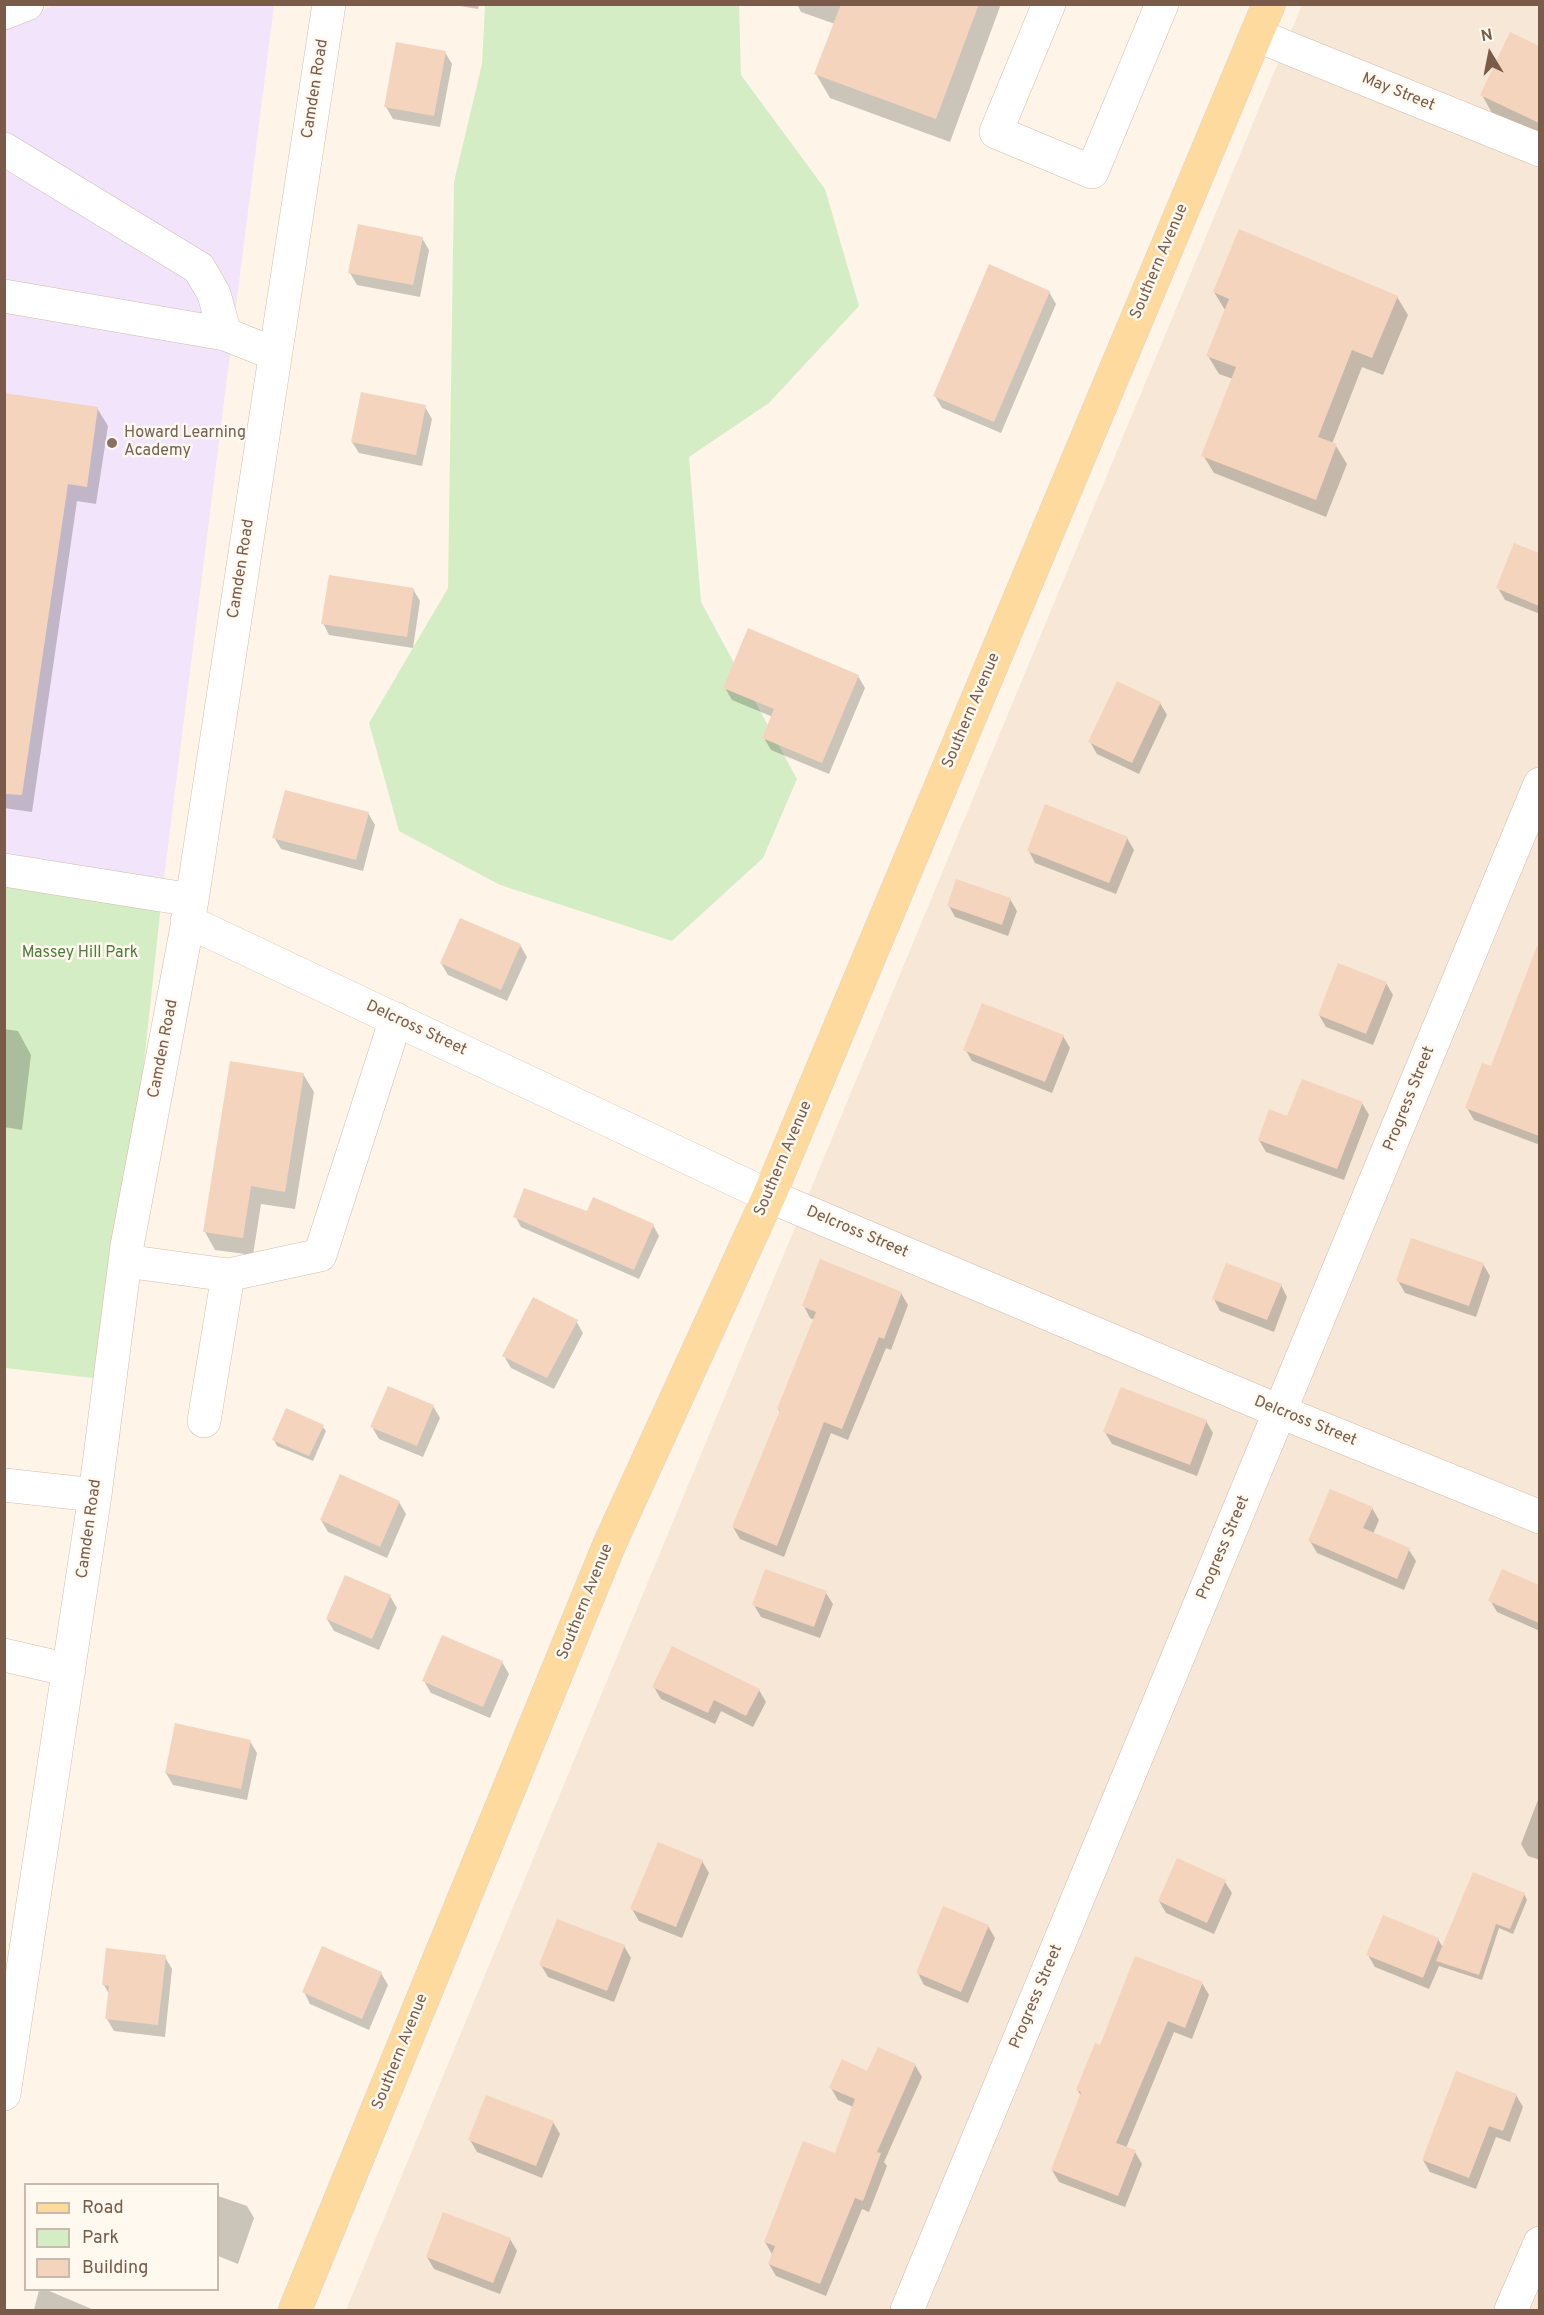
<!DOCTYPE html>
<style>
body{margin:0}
#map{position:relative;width:1544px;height:2315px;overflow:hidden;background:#fef5e8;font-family:Overpass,sans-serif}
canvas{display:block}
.frame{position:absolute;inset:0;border:6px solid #7a5b4a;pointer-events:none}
.legend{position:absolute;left:24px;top:2183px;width:195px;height:108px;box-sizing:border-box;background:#fff9f0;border:2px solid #cabaae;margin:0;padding:8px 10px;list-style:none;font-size:18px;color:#7a5b4a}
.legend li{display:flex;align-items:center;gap:12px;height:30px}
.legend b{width:30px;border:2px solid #cabaae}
.north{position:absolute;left:1460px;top:24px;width:60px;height:60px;-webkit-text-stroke:4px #fff9f0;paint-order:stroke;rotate:350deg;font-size:16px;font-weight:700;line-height:24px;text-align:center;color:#7a5b4a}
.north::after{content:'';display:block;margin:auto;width:21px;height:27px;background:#7a5b4a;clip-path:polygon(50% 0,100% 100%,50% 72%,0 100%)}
</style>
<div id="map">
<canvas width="1544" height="2315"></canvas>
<div class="frame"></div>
<ul class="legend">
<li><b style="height:8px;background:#ffda9e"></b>Road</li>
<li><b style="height:16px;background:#d5edc5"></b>Park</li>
<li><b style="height:16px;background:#f5d4be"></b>Building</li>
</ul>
<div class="north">N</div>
</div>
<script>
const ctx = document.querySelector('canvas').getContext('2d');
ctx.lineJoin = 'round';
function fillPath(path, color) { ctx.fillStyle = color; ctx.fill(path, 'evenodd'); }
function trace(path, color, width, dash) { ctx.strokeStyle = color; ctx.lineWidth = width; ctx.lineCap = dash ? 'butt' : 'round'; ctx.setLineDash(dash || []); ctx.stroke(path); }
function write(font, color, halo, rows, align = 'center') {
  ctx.font = font + ' Overpass,sans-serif'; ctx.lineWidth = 5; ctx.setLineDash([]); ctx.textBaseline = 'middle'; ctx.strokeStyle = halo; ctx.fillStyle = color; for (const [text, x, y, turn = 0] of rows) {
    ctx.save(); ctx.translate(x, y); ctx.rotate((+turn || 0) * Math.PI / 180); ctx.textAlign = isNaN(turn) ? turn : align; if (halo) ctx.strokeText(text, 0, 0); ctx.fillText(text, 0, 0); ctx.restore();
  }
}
fillPath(new Path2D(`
 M 1302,5 L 1539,5 L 1539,2310 L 346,2310 Z`), '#f6e7d6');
fillPath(new Path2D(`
 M 54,5 L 274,5 L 163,886 L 5,861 L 4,26 Z`), '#f2e4fa');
fillPath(new Path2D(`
 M 485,5 L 739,5 L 741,75 L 825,189 L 859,306 L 769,403 L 689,457 L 701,602 L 797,779 L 763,858 L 672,941 L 500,885 L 399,831 L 369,723 L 448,588 L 454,182 L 482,64 Z
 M 4,861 L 163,886 L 110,1380 L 5,1368 Z`), '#d5edc5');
fillPath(new Path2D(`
 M 448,4 L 479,4 L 478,9 Z
 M 797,4 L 1001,4 L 950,142 L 830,98 L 816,74 L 835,24 L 801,12 Z
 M 1511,34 L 1540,47 L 1540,135 L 1492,113 L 1482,95 Z
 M 445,52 L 452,64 L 440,127 L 393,119 L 386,107 Z
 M 422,238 L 429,250 L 420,297 L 357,285 L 350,273 Z
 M 1049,292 L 1056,304 L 1001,433 L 942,408 L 935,396 Z
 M 1214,292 L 1397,297 L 1408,315 L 1383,375 L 1362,367 L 1332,444 L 1336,446 L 1347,464 L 1326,517 L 1214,473 L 1203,455 L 1233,379 L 1219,374 L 1208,356 L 1225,310 Z
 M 4,395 L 97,408 L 108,426 L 96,504 L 77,501 L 32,812 L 4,808 Z
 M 425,407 L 432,419 L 422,466 L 359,453 L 352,442 Z
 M 1515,545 L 1540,554 L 1540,614 L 1505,600 L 1498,588 Z
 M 413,589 L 420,601 L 413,648 L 329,635 L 323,623 Z
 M 858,676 L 865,688 L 829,774 L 771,750 L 764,738 L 773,717 L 732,700 L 725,688 Z
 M 1117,683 L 1160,703 L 1167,715 L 1139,774 L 1097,754 L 1090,742 Z
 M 368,813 L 375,825 L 363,871 L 281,849 L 274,837 Z
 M 1127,838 L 1134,850 L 1116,894 L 1035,863 L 1029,851 Z
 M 1010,899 L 1017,911 L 1008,936 L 955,917 L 949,906 Z
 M 520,945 L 527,957 L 507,1001 L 448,975 L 441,963 Z
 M 1528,975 L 1540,979 L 1540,1145 L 1474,1120 L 1467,1108 L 1492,1068 Z
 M 1386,983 L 1393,995 L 1373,1045 L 1326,1027 L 1319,1015 Z
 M 4,1029 L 18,1031 L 31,1055 L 22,1130 L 4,1127 Z
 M 1063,1036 L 1070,1048 L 1052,1093 L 972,1061 L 965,1049 Z
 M 303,1074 L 314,1092 L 295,1209 L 261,1204 L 253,1255 L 215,1250 L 205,1232 Z
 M 1362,1103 L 1369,1115 L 1344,1180 L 1266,1152 L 1259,1140 Z
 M 588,1213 L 653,1225 L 659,1236 L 639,1279 L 521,1227 L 515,1216 Z
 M 1483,1264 L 1490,1276 L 1476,1317 L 1405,1293 L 1398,1281 Z
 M 1281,1285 L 1287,1297 L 1274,1332 L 1220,1311 L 1214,1299 Z
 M 901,1293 L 908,1305 L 891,1350 L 886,1348 L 848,1440 L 831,1433 L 784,1557 L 740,1539 L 733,1527 L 781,1413 L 778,1409 L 815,1320 L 810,1318 L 804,1306 Z
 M 576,1321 L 583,1333 L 554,1389 L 511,1368 L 504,1356 Z
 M 433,1406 L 440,1418 L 423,1457 L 379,1439 L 372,1427 Z
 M 1206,1421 L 1213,1433 L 1197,1476 L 1112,1444 L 1105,1432 Z
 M 322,1426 L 326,1431 L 313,1461 L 277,1446 L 274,1440 Z
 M 399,1502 L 406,1514 L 387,1558 L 328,1532 L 321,1520 Z
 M 1372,1508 L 1379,1520 L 1373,1534 L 1409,1550 L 1416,1561 L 1404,1590 L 1317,1553 L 1310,1541 Z
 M 1503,1571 L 1540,1587 L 1540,1631 L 1497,1612 L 1490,1600 Z
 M 826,1593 L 833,1604 L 820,1638 L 761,1617 L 754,1605 Z
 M 390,1596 L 397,1608 L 379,1650 L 334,1631 L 327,1619 Z
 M 502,1662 L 509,1674 L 490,1718 L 431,1693 L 424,1681 Z
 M 654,1687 L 759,1690 L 766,1702 L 753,1727 L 721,1711 L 715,1724 L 661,1699 Z
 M 250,1741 L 257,1753 L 247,1800 L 173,1785 L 166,1773 Z
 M 1538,1800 L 1540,1801 L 1540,1860 L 1528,1856 L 1521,1844 Z
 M 702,1861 L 709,1873 L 682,1938 L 639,1921 L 632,1909 Z
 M 1225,1882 L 1232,1893 L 1214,1934 L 1166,1913 L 1159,1901 Z
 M 1524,1894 L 1527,1900 L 1513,1934 L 1499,1928 L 1482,1980 L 1439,1966 L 1429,1989 L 1375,1967 L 1368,1955 L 1438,1939 L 1443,1948 Z
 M 558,1921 L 624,1946 L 631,1958 L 614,2002 L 548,1977 L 541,1965 Z
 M 988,1926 L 995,1938 L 968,2003 L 924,1985 L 918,1973 Z
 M 165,1957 L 172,1969 L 165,2037 L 114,2031 L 107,2019 L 109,1994 L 104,1985 Z
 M 381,1973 L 388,1985 L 369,2030 L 310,2004 L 304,1992 Z
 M 1202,1983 L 1209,1995 L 1192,2039 L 1174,2032 L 1126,2148 L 1135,2152 L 1142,2164 L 1125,2207 L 1059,2182 L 1052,2170 L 1081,2096 L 1077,2089 L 1101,2047 Z
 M 915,2065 L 922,2077 L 884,2162 L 887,2166 L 869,2212 L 862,2209 L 826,2296 L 776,2276 L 769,2264 L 772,2254 L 765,2242 L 836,2155 L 853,2107 L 838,2100 L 831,2088 L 868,2073 Z
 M 1516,2095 L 1523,2107 L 1510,2142 L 1496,2137 L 1476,2189 L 1430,2172 L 1423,2160 Z
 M 553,2122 L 560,2134 L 542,2178 L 477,2152 L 470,2140 Z
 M 218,2196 L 247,2206 L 254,2218 L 238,2264 L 218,2256 Z
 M 510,2239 L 517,2251 L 500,2294 L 434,2269 L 427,2257 Z
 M 39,2290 L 47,2290 L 94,2310 L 34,2310 Z`), '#0003');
fillPath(new Path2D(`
 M 841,4 L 979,4 L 936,119 L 814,74 Z
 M 1510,32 L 1539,46 L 1539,123 L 1480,95 Z
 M 396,42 L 446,51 L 434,116 L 384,107 Z
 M 358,224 L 423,237 L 413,285 L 348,273 Z
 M 1239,229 L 1398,296 L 1372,358 L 1352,350 L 1318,437 L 1337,444 L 1316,500 L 1201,456 L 1236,367 L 1206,356 L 1229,299 L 1213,292 Z
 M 989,264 L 1050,291 L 994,422 L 933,396 Z
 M 361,392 L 426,405 L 416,455 L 351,442 Z
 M 4,393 L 98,407 L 87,487 L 68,484 L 22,795 L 4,794 Z
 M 1514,543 L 1539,553 L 1539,606 L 1496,588 Z
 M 329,575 L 414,588 L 407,637 L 321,624 Z
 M 748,628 L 859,675 L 822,763 L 762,738 L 774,709 L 723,688 Z
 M 1117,681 L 1161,702 L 1132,763 L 1088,742 Z
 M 285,790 L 369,812 L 356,860 L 272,838 Z
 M 1045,804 L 1128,837 L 1109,883 L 1027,851 Z
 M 956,879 L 1011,898 L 1002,925 L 947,906 Z
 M 460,918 L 521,944 L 501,990 L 440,963 Z
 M 1537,946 L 1539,946 L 1539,1136 L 1465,1108 L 1482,1063 L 1491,1066 Z
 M 1338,963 L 1387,982 L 1366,1034 L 1318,1015 Z
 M 982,1003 L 1064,1035 L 1045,1082 L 963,1050 Z
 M 230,1061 L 304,1073 L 285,1192 L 251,1186 L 243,1238 L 203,1232 Z
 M 1302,1079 L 1363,1102 L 1337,1169 L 1258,1140 L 1269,1109 L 1287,1116 Z
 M 524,1188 L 587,1211 L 593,1197 L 654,1224 L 634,1270 L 513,1217 Z
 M 1411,1238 L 1484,1263 L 1469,1306 L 1396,1281 Z
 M 820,1259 L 902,1292 L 884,1339 L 879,1337 L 842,1429 L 824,1422 L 777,1546 L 732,1527 L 780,1410 L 777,1409 L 816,1312 L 802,1306 Z
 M 1226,1263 L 1282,1284 L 1267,1320 L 1212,1299 Z
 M 533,1297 L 578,1320 L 547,1378 L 502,1356 Z
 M 388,1386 L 434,1405 L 417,1446 L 370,1427 Z
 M 1121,1387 L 1207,1420 L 1190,1465 L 1103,1432 Z
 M 286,1408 L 324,1425 L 309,1456 L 272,1440 Z
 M 340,1474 L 400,1501 L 380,1547 L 320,1520 Z
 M 1330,1489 L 1373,1507 L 1363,1528 L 1410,1548 L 1397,1579 L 1308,1541 Z
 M 765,1569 L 827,1591 L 814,1627 L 752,1605 Z
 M 1502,1569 L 1539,1585 L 1539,1623 L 1488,1601 Z
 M 345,1575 L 391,1595 L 372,1639 L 326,1619 Z
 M 442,1635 L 503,1661 L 483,1707 L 422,1681 Z
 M 672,1646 L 760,1689 L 746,1716 L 714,1700 L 708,1713 L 652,1687 Z
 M 175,1723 L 251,1740 L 241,1789 L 165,1773 Z
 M 658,1842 L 703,1860 L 676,1927 L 630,1909 Z
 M 1177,1858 L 1226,1880 L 1207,1923 L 1158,1901 Z
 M 1473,1872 L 1525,1893 L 1510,1929 L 1496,1924 L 1479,1975 L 1436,1961 Z
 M 943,1906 L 989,1925 L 961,1992 L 916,1973 Z
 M 1383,1915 L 1439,1938 L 1423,1978 L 1366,1955 Z
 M 557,1919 L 625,1945 L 607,1991 L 539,1965 Z
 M 322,1946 L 382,1972 L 362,2019 L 302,1992 Z
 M 106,1948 L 166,1955 L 158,2025 L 105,2019 L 109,1986 L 102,1985 Z
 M 1135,1956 L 1203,1982 L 1185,2028 L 1168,2021 L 1116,2143 L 1136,2150 L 1118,2196 L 1051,2170 L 1081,2092 L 1076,2090 L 1095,2043 L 1100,2045 Z
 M 878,2047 L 916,2064 L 877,2152 L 881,2153 L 863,2201 L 855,2198 L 820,2284 L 768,2264 L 775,2246 L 764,2242 L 803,2141 L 835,2153 L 855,2099 L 829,2088 L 842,2059 L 867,2071 Z
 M 1456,2071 L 1517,2094 L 1503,2131 L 1489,2126 L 1469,2178 L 1422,2160 Z
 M 486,2095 L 554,2121 L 536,2166 L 468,2140 Z
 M 443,2212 L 511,2238 L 493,2283 L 426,2257 Z`), '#f5d4be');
const minor = new Path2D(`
 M 1049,4 L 996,132 L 1092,172 L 1162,4
 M 4,13 L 27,4
 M 1256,35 L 1540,150
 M 4,149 L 199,268 L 214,294 L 225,334
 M 4,296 L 225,334 L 275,354
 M 4,870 L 192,900
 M 187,921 L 769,1196 L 1281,1412 L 1540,1517
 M 125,1261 L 228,1275
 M 204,1421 L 228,1275 L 320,1255 L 396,1019
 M 4,1485 L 95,1495
 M 4,1655 L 69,1670
 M 4,2094 L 95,1495 L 127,1246 L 192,900 L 329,4
 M 907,2310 L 1540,784
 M 1511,2310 L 1540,2243`);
const major = new Path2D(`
 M 295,2310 L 610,1543 L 769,1196 L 1269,4`);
trace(minor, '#d1bdac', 34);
trace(major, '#dcd4d0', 34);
trace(minor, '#fff', 33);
trace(major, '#ffda9e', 33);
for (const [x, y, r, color] of [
 [112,443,6,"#8d6e63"]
]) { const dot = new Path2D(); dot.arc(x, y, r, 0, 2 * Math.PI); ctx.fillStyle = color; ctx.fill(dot); trace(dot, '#fff9f0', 2); }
write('16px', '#7a5b4a', '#fff9f0', [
 ["Camden Road",316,89,-81],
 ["May Street",1398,93,22],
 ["Southern Avenue",1160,262,-67],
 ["Camden Road",242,569,-81],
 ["Southern Avenue",972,711,-67],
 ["Delcross Street",416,1029,25],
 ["Camden Road",164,1049,-79],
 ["Progress Street",1410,1099,-68],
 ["Southern Avenue",784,1159,-67],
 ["Delcross Street",857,1233,23],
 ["Delcross Street",1305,1422,22],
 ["Camden Road",90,1529,-82],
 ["Progress Street",1224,1548,-67],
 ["Southern Avenue",586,1602,-68],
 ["Progress Street",1037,1997,-67],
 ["Southern Avenue",401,2052,-68]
]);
write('16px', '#785e54', '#fff9f0', [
 ["Howard Learning",124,434],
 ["Academy",124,452]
], 'left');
write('16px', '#507a3e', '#fff9f0', [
 ["Massey Hill Park",80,954]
]);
</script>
